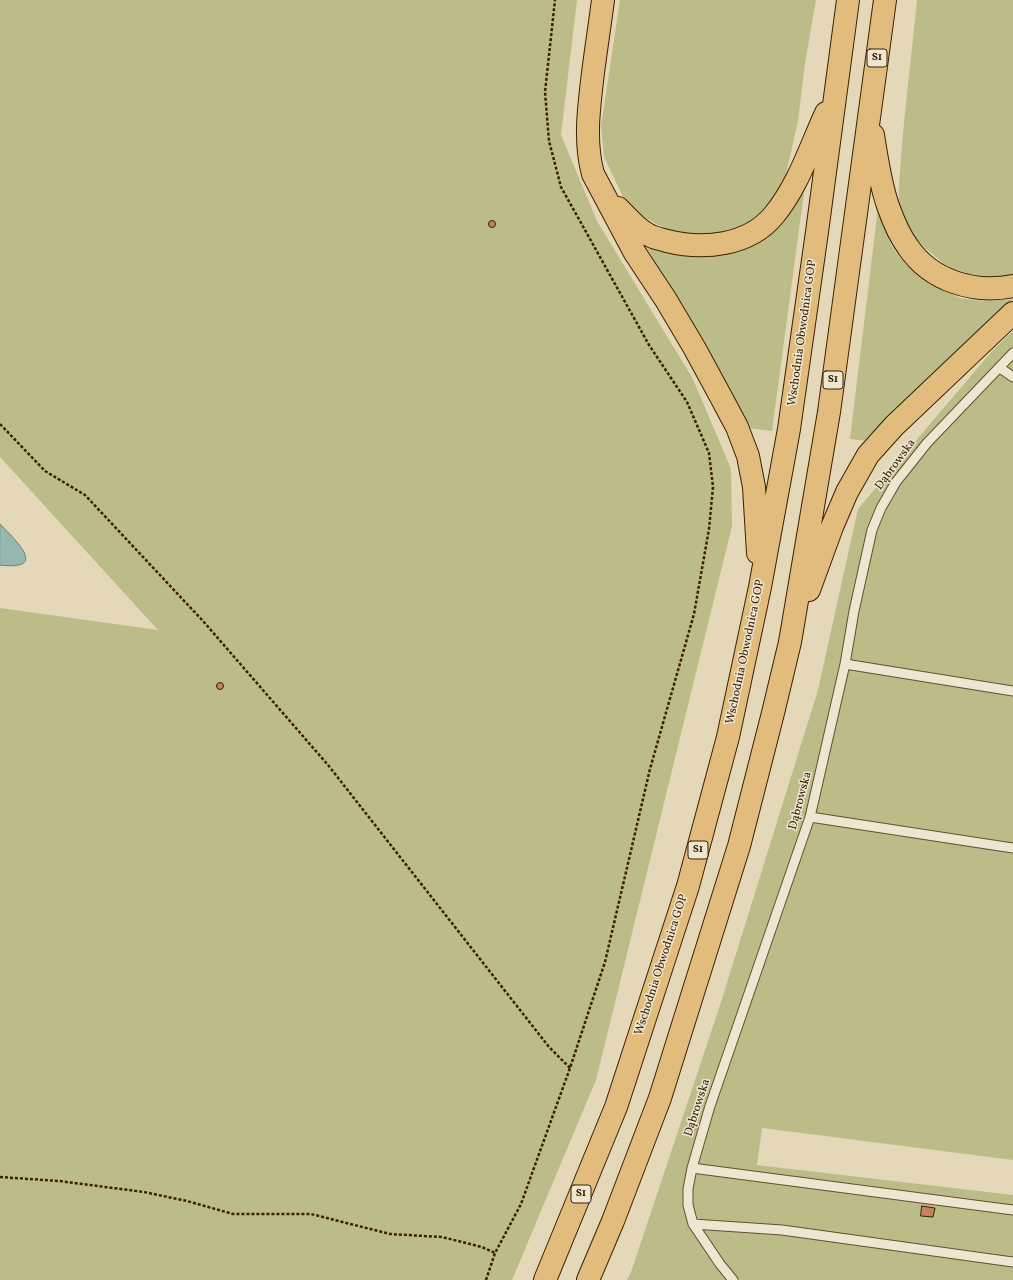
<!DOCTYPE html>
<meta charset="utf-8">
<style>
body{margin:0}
canvas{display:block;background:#e4d8b8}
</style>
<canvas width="1013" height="1280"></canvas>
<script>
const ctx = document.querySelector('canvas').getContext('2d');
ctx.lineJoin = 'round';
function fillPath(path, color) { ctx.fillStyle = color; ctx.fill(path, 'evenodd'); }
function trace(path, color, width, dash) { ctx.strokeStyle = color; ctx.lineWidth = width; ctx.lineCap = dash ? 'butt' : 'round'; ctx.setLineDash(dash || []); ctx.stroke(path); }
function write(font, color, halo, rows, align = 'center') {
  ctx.font = font + ' Vollkorn,serif'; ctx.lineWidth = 3; ctx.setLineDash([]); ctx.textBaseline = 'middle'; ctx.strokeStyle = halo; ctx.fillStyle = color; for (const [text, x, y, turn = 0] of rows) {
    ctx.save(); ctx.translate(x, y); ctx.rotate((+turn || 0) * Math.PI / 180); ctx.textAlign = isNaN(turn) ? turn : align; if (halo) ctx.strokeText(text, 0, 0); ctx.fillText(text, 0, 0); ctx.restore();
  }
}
fillPath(new Path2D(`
 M 0,0 L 577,0 L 561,135 L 597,221 L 693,379 L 731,469 L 732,526 L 596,1080 L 512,1280 L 0,1280 L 0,608 L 158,630 L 0,457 Z
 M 620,0 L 816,0 L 805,63 L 798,121 L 782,192 L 756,219 L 737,228 L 715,234 L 696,235 L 676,232 L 656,224 L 639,213 L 623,197 L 604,157 L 601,126 Z
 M 917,0 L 1013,0 L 1013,275 C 991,282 962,277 943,263 C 927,250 909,236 902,215 C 896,197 900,176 901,158 C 905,105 912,52 917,0 Z
 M 805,185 L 772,431 L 748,428 L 675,295 L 643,242 L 758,241 L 781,224 Z
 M 878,208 L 891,245 L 906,265 L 931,283 L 959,298 L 983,301 L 1013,299 L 933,376 L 869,441 L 850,439 Z
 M 1013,331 L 1013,1160 L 762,1128 L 757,1165 L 1013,1195 L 1013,1280 L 627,1280 L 631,1272 L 721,1002 L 818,690 L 858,509 L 992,351 Z`), '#bcbc89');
const water = new Path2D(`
 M 0,524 C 15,540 50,571 0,565 Z`);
fillPath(water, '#95b9b2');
trace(water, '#717c6c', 1);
const building = new Path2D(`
 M488.5 224a3.5 3.5 0 1 1 7 0a3.5 3.5 0 1 1-7 0Z
 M216.5 686a3.5 3.5 0 1 1 7 0a3.5 3.5 0 1 1-7 0Z
 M 922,1206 L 935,1208 L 933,1217 L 921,1216 Z`);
fillPath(building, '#c78163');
trace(building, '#3a2002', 1);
const service = new Path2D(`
 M 1000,368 L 1013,377
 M 845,664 L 1013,691
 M 810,817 L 1013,848
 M 692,1168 L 1013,1210
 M 693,1224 L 782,1230 L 1013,1262
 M 733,1280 L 720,1264 L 693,1224 L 688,1205 L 688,1189 L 692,1168 L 710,1106 L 810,817 L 845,664 L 854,611 L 872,530 L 881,508 L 896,482 L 927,443 L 1013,353`);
const motorway = new Path2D(`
 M 603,0 C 600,24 596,49 593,73 C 589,107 584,141 593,174 L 635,253 L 666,300 L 695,349 L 721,397 L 737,427 L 748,456 L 754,487 L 758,553
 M 873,135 C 877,159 880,183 888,206 C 893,220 899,235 908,247 C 931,281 974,294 1013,286
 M 618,208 C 627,217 636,228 647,234 C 653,238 661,239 667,241 C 703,250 749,246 774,215 C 798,186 810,148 826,113
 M 809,590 L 832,527 L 847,492 L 868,455 L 894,426 L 1013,313
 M 545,1280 L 616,1107 L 688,886 L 728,737 L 760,587 L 789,429 L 817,232 L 848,0
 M 588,1280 L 613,1221 L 660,1098 L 739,846 L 773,713 L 790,642 L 829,412 L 885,0`);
trace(service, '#644e30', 11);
trace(motorway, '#3a2002', 24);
trace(new Path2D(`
 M 0,424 L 45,471 L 85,495 L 203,621 L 328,765 L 549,1047 L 570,1068
 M 0,1177 L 59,1181 L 144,1192 L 187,1201 L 233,1214 L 311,1214 L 390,1234 L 442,1237 L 482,1247 L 495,1253
 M 486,1280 L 495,1253 L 521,1204 L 570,1068 L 605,962 L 650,769 L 694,614 L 709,529 L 713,487 L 709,453 L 687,402 L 649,345 L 561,187 L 549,141 L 545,92 L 555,0`), '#3a2002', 2.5, [3, 2]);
trace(service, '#ede6d1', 9);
trace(motorway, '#e2bc7c', 22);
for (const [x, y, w] of [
 [877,58,20],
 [833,380,20],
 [698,850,20],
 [581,1194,20]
]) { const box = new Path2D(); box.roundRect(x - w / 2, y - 9, w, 18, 3); ctx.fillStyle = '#ede6d1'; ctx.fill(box); trace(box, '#3a2002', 1); }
write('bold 11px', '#3a2002', null, [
 ["S1",877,58],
 ["S1",833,380],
 ["S1",698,850],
 ["S1",581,1194]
]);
write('12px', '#3a2002', '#ede6d1', [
 ["Wschodnia Obwodnica GOP",803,333,-82],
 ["Dąbrowska",896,465,-54],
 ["Wschodnia Obwodnica GOP",746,652,-78],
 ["Dąbrowska",801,801,-75],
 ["Wschodnia Obwodnica GOP",662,965,-72],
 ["Dąbrowska",698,1108,-72]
]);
</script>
